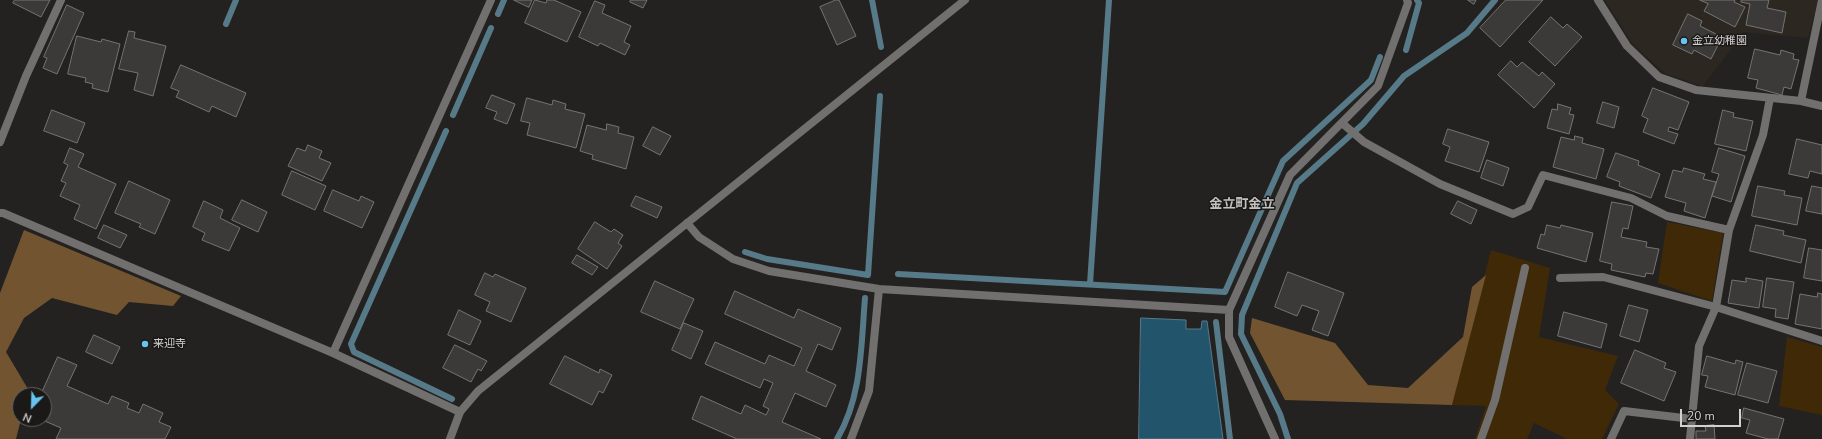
<!DOCTYPE html>
<meta charset="utf-8">
<style>
body{margin:0}
#map{position:relative;width:1822px;height:439px;overflow:hidden;background:#242221;font-family:"Nunito Sans",sans-serif}
canvas{display:block}
.north{position:absolute;left:12px;top:387px;width:40px;height:40px;box-sizing:border-box;background:#1b1917;border:1px solid #646361;border-radius:50%;rotate:203deg;font-size:11px;font-weight:700;line-height:16px;text-align:center;color:#d2d1d0}
.north::after{content:'';display:block;margin:auto;width:14px;height:18px;background:#66c4ef;clip-path:polygon(50% 0,100% 100%,50% 72%,0 100%)}
.scale{position:absolute;left:1680px;top:409px;width:61px;height:18px;box-sizing:border-box;border:2px solid #d2d1d0;border-top:0;padding-left:5px;font-size:12px;line-height:14px;white-space:nowrap;color:#d2d1d0;-webkit-text-stroke:3px #1b1917;paint-order:stroke}
</style>
<div id="map">
<canvas width="1822" height="439"></canvas>
<div class="north">N</div>
<div class="scale">20 m</div>
</div>
<script>
const ctx = document.querySelector('canvas').getContext('2d');
ctx.lineJoin = 'round';
function fillPath(path, color) { ctx.fillStyle = color; ctx.fill(path, 'evenodd'); }
function trace(path, color, width, dash) { ctx.strokeStyle = color; ctx.lineWidth = width; ctx.lineCap = dash ? 'butt' : 'round'; ctx.setLineDash(dash || []); ctx.stroke(path); }
function write(font, color, halo, rows, align = 'center') {
  ctx.font = font + ' "Nunito Sans","Noto Sans JP",sans-serif'; ctx.lineWidth = 3; ctx.setLineDash([]); ctx.textBaseline = 'middle'; ctx.strokeStyle = halo; ctx.fillStyle = color; for (const [text, x, y, turn = 0] of rows) {
    ctx.save(); ctx.translate(x, y); ctx.rotate((+turn || 0) * Math.PI / 180); ctx.textAlign = isNaN(turn) ? turn : align; if (halo) ctx.strokeText(text, 0, 0); ctx.fillText(text, 0, 0); ctx.restore();
  }
}
fillPath(new Path2D(`
 M 1605,0 L 1816,0 L 1818,1 L 1808,38 L 1744,32 L 1703,86 L 1666,74 L 1632,43 Z`), '#2c2720');
fillPath(new Path2D(`
 M 1667,222 L 1723,233 L 1712,301 L 1658,283 Z
 M 1491,250 L 1550,268 L 1539,337 L 1618,356 L 1605,390 L 1619,404 L 1602,439 L 1567,439 L 1534,423 L 1527,439 L 1475,439 L 1486,406 L 1452,405 Z
 M 1787,337 L 1822,347 L 1822,415 L 1779,406 Z`), '#3f2907');
fillPath(new Path2D(`
 M 24,230 L 181,296 L 173,306 L 129,302 L 117,315 L 52,298 L 24,318 L 6,352 L 28,389 L 27,395 L 20,395 L 21,419 L 16,439 L 0,439 L 0,293 Z
 M 1486,275 L 1452,405 L 1285,400 L 1250,333 L 1252,318 L 1335,343 L 1368,385 L 1408,388 L 1463,337 L 1472,287 Z`), '#725530');
const water = new Path2D(`
 M 1141,318 L 1186,320 L 1186,329 L 1201,329 L 1202,321 L 1207,321 L 1223,439 L 1139,439 Z`);
fillPath(water, '#22556b');
trace(water, '#577a89', 1);
trace(new Path2D(`
 M 872,0 L 881,47
 M 498,14 L 504,0
 M 226,24 L 236,0
 M 1406,50 L 1419,3 L 1417,0
 M 453,115 L 491,28
 M 446,131 L 351,344 L 354,352 L 452,399
 M 745,252 L 767,259 L 868,275 L 880,96
 M 898,274 L 1225,292 L 1283,161 L 1371,80 L 1380,57
 M 1090,284 L 1109,0
 M 1216,322 L 1230,439
 M 837,439 C 862,397 861,346 865,298
 M 1288,439 L 1280,414 L 1241,334 L 1242,315 L 1297,183 L 1363,124 L 1404,76 L 1467,33 L 1495,0`), '#577a89', 6);
const building = new Path2D(`
 M 15,0 L 50,0 L 41,17 L 13,3 Z
 M 514,0 L 532,0 L 529,7 Z
 M 535,0 L 546,3 L 547,0 L 554,0 L 581,12 L 567,42 L 525,23 Z
 M 631,0 L 647,0 L 643,8 L 630,2 Z
 M 836,0 L 839,0 L 856,36 L 837,45 L 820,7 Z
 M 1468,0 L 1476,0 L 1474,4 Z
 M 1506,0 L 1543,0 L 1500,47 L 1480,28 Z
 M 1700,0 L 1735,0 L 1734,2 L 1745,7 L 1735,27 L 1704,11 L 1708,4 Z
 M 1742,0 L 1769,0 L 1767,8 L 1786,12 L 1782,33 L 1746,25 L 1750,4 L 1741,2 Z
 M 595,1 L 605,5 L 602,13 L 631,26 L 624,42 L 630,45 L 625,55 L 600,43 L 598,46 L 579,37 Z
 M 67,5 L 84,13 L 57,74 L 43,68 L 47,58 L 44,57 Z
 M 1688,14 L 1702,21 L 1700,26 L 1722,37 L 1711,59 L 1694,50 L 1692,54 L 1673,45 Z
 M 1551,17 L 1563,28 L 1567,24 L 1582,37 L 1555,66 L 1529,42 Z
 M 129,31 L 135,32 L 134,38 L 166,46 L 153,96 L 134,90 L 138,73 L 119,69 Z
 M 77,36 L 101,42 L 102,39 L 120,44 L 108,92 L 92,88 L 93,84 L 85,82 L 86,78 L 68,74 Z
 M 1755,49 L 1780,55 L 1781,50 L 1794,54 L 1793,59 L 1799,60 L 1791,89 L 1784,87 L 1782,95 L 1756,88 L 1758,80 L 1748,78 Z
 M 1511,61 L 1517,67 L 1522,62 L 1539,76 L 1542,72 L 1555,84 L 1534,108 L 1498,75 Z
 M 181,65 L 246,93 L 236,117 L 212,106 L 209,112 L 176,97 L 179,91 L 171,88 Z
 M 1653,88 L 1689,102 L 1678,130 L 1669,127 L 1668,131 L 1678,134 L 1674,144 L 1643,132 L 1648,119 L 1642,116 Z
 M 492,95 L 515,104 L 507,124 L 494,119 L 497,112 L 486,108 Z
 M 527,98 L 552,105 L 553,100 L 566,104 L 565,109 L 585,114 L 576,148 L 527,135 L 530,123 L 521,121 Z
 M 1603,102 L 1619,107 L 1614,128 L 1597,123 Z
 M 1558,104 L 1571,108 L 1569,114 L 1574,115 L 1569,134 L 1547,128 L 1552,109 L 1557,110 Z
 M 52,110 L 85,123 L 77,143 L 44,131 Z
 M 1723,110 L 1734,113 L 1733,117 L 1753,121 L 1746,151 L 1715,144 Z
 M 607,124 L 619,127 L 618,133 L 634,137 L 626,169 L 592,159 L 593,155 L 580,151 L 587,125 L 606,130 Z
 M 653,127 L 671,136 L 660,155 L 643,146 Z
 M 1448,129 L 1489,142 L 1479,172 L 1445,161 L 1450,147 L 1443,144 Z
 M 1575,136 L 1583,138 L 1582,143 L 1604,149 L 1596,179 L 1553,167 L 1561,137 L 1574,140 Z
 M 1797,139 L 1822,145 L 1822,174 L 1810,171 L 1808,178 L 1789,174 Z
 M 308,145 L 322,151 L 319,158 L 331,163 L 322,181 L 288,166 L 297,148 L 305,151 Z
 M 70,148 L 84,154 L 78,167 L 116,184 L 96,229 L 74,219 L 80,205 L 60,196 L 66,183 L 61,181 L 68,165 L 64,163 Z
 M 1719,148 L 1745,156 L 1731,202 L 1712,196 L 1719,174 L 1712,172 Z
 M 1616,153 L 1639,161 L 1638,165 L 1660,174 L 1651,198 L 1619,186 L 1620,182 L 1607,177 Z
 M 1487,160 L 1509,168 L 1503,186 L 1481,178 Z
 M 1684,168 L 1705,174 L 1703,179 L 1716,182 L 1705,218 L 1684,211 L 1686,203 L 1665,197 L 1673,170 L 1682,172 Z
 M 292,171 L 326,186 L 315,210 L 282,195 Z
 M 129,181 L 170,200 L 155,234 L 139,227 L 141,224 L 115,213 Z
 M 1758,186 L 1785,191 L 1784,195 L 1802,198 L 1797,225 L 1752,216 Z
 M 1812,186 L 1822,188 L 1822,214 L 1806,211 Z
 M 333,190 L 359,201 L 361,196 L 374,202 L 362,228 L 324,211 Z
 M 636,196 L 662,207 L 657,218 L 631,206 Z
 M 242,200 L 267,212 L 258,232 L 232,220 Z
 M 204,201 L 223,210 L 220,218 L 240,228 L 229,251 L 202,240 L 205,233 L 193,227 Z
 M 1458,201 L 1477,210 L 1471,224 L 1451,214 Z
 M 1612,202 L 1633,206 L 1628,229 L 1623,228 L 1621,237 L 1647,242 L 1646,247 L 1659,249 L 1653,274 L 1646,273 L 1645,277 L 1611,270 L 1612,264 L 1600,261 Z
 M 595,222 L 611,232 L 614,229 L 623,235 L 618,243 L 622,246 L 607,269 L 578,249 Z
 M 104,225 L 127,235 L 120,248 L 98,238 Z
 M 1547,225 L 1560,228 L 1561,225 L 1593,233 L 1586,262 L 1537,248 L 1541,234 L 1544,235 Z
 M 1756,225 L 1784,231 L 1783,235 L 1806,240 L 1801,263 L 1750,251 Z
 M 1809,248 L 1822,250 L 1822,281 L 1804,278 Z
 M 577,255 L 598,267 L 592,275 L 572,263 Z
 M 1288,272 L 1344,293 L 1328,336 L 1312,330 L 1319,311 L 1302,305 L 1297,316 L 1275,307 Z
 M 485,273 L 493,277 L 495,274 L 526,288 L 511,322 L 486,311 L 490,302 L 475,295 Z
 M 1746,278 L 1763,281 L 1759,308 L 1728,303 L 1732,280 L 1746,282 Z
 M 1767,278 L 1794,282 L 1788,319 L 1775,317 L 1776,309 L 1763,307 Z
 M 655,281 L 694,299 L 680,329 L 641,312 Z
 M 735,291 L 794,318 L 798,309 L 841,328 L 832,350 L 818,344 L 806,371 L 836,385 L 826,407 L 795,393 L 782,422 L 821,439 L 737,439 L 692,419 L 701,396 L 741,414 L 745,405 L 766,415 L 769,409 L 763,406 L 773,383 L 764,379 L 760,388 L 705,364 L 715,342 L 765,364 L 769,355 L 794,366 L 802,348 L 725,314 Z
 M 1818,293 L 1822,294 L 1822,329 L 1795,324 L 1800,294 L 1817,297 Z
 M 1629,305 L 1648,310 L 1639,342 L 1620,336 Z
 M 459,310 L 481,321 L 470,345 L 448,335 Z
 M 1564,312 L 1607,324 L 1601,348 L 1558,336 Z
 M 684,323 L 703,331 L 691,359 L 672,350 Z
 M 94,335 L 120,347 L 112,364 L 86,352 Z
 M 455,345 L 487,361 L 481,371 L 478,369 L 471,382 L 443,368 Z
 M 1635,350 L 1666,363 L 1664,368 L 1676,372 L 1664,401 L 1621,383 Z
 M 565,356 L 599,373 L 600,369 L 612,375 L 603,393 L 599,391 L 592,405 L 550,384 Z
 M 1707,356 L 1735,364 L 1736,360 L 1743,362 L 1735,395 L 1705,387 L 1708,376 L 1702,375 Z
 M 58,357 L 77,365 L 67,386 L 108,404 L 112,396 L 129,403 L 127,408 L 139,413 L 143,404 L 163,413 L 159,422 L 171,427 L 165,439 L 56,439 L 61,428 L 40,419 L 44,419 L 44,406 L 46,401 L 44,400 L 44,395 L 41,395 Z
 M 1747,363 L 1777,371 L 1768,403 L 1738,395 Z
 M 1744,408 L 1784,419 L 1778,439 L 1768,439 L 1746,433 L 1750,420 L 1742,418 Z
 M 1714,425 L 1715,439 L 1696,439 L 1696,431 L 1706,431 L 1705,426 Z`);
fillPath(building, '#3c3a38');
trace(building, '#767472', 1);
trace(new Path2D(`
 M 1598,0 L 1627,46 L 1659,77 L 1696,90 L 1801,101 L 1822,106
 M 1770,98 L 1763,135 L 1729,230 L 1716,307 L 1822,341
 M 1801,101 L 1822,0
 M 1342,123 L 1364,142 L 1440,184 L 1513,214 L 1528,207 L 1543,175 L 1631,198 L 1667,216 L 1729,230
 M 0,142 L 26,76 L 61,0
 M 0,213 L 3,213 L 333,353 L 460,412
 M 687,223 L 699,237 L 733,259 L 769,271 L 879,289 L 1229,310
 M 1560,278 L 1603,277 L 1716,307 L 1699,346 L 1690,439
 M 333,353 L 491,0
 M 851,439 L 869,391 L 879,289
 M 1275,439 L 1229,337 L 1229,310 L 1290,175 L 1378,86 L 1408,3 L 1407,0
 M 1481,439 L 1495,400 L 1525,268
 M 1611,439 L 1624,411 L 1692,419`), '#71706f', 8);
trace(new Path2D(`
 M 450,439 L 460,412 L 478,391 L 965,0`), '#71706f', 8);
for (const [x, y, r, color] of [
 [1684,41,4,"#66c4ef"],
 [145,344,4,"#66c4ef"]
]) { const dot = new Path2D(); dot.arc(x, y, r, 0, 2 * Math.PI); ctx.fillStyle = color; ctx.fill(dot); trace(dot, '#1b1917', 1.5); }
write('11px', '#d2d1d0', '#1b1917', [
 ["金立幼稚園",1692,41],
 ["来迎寺",153,344]
], 'left');
write('bold 13px', '#c4c2c0', '#1b1917', [
 ["金立町金立",1242,205]
]);
</script>
